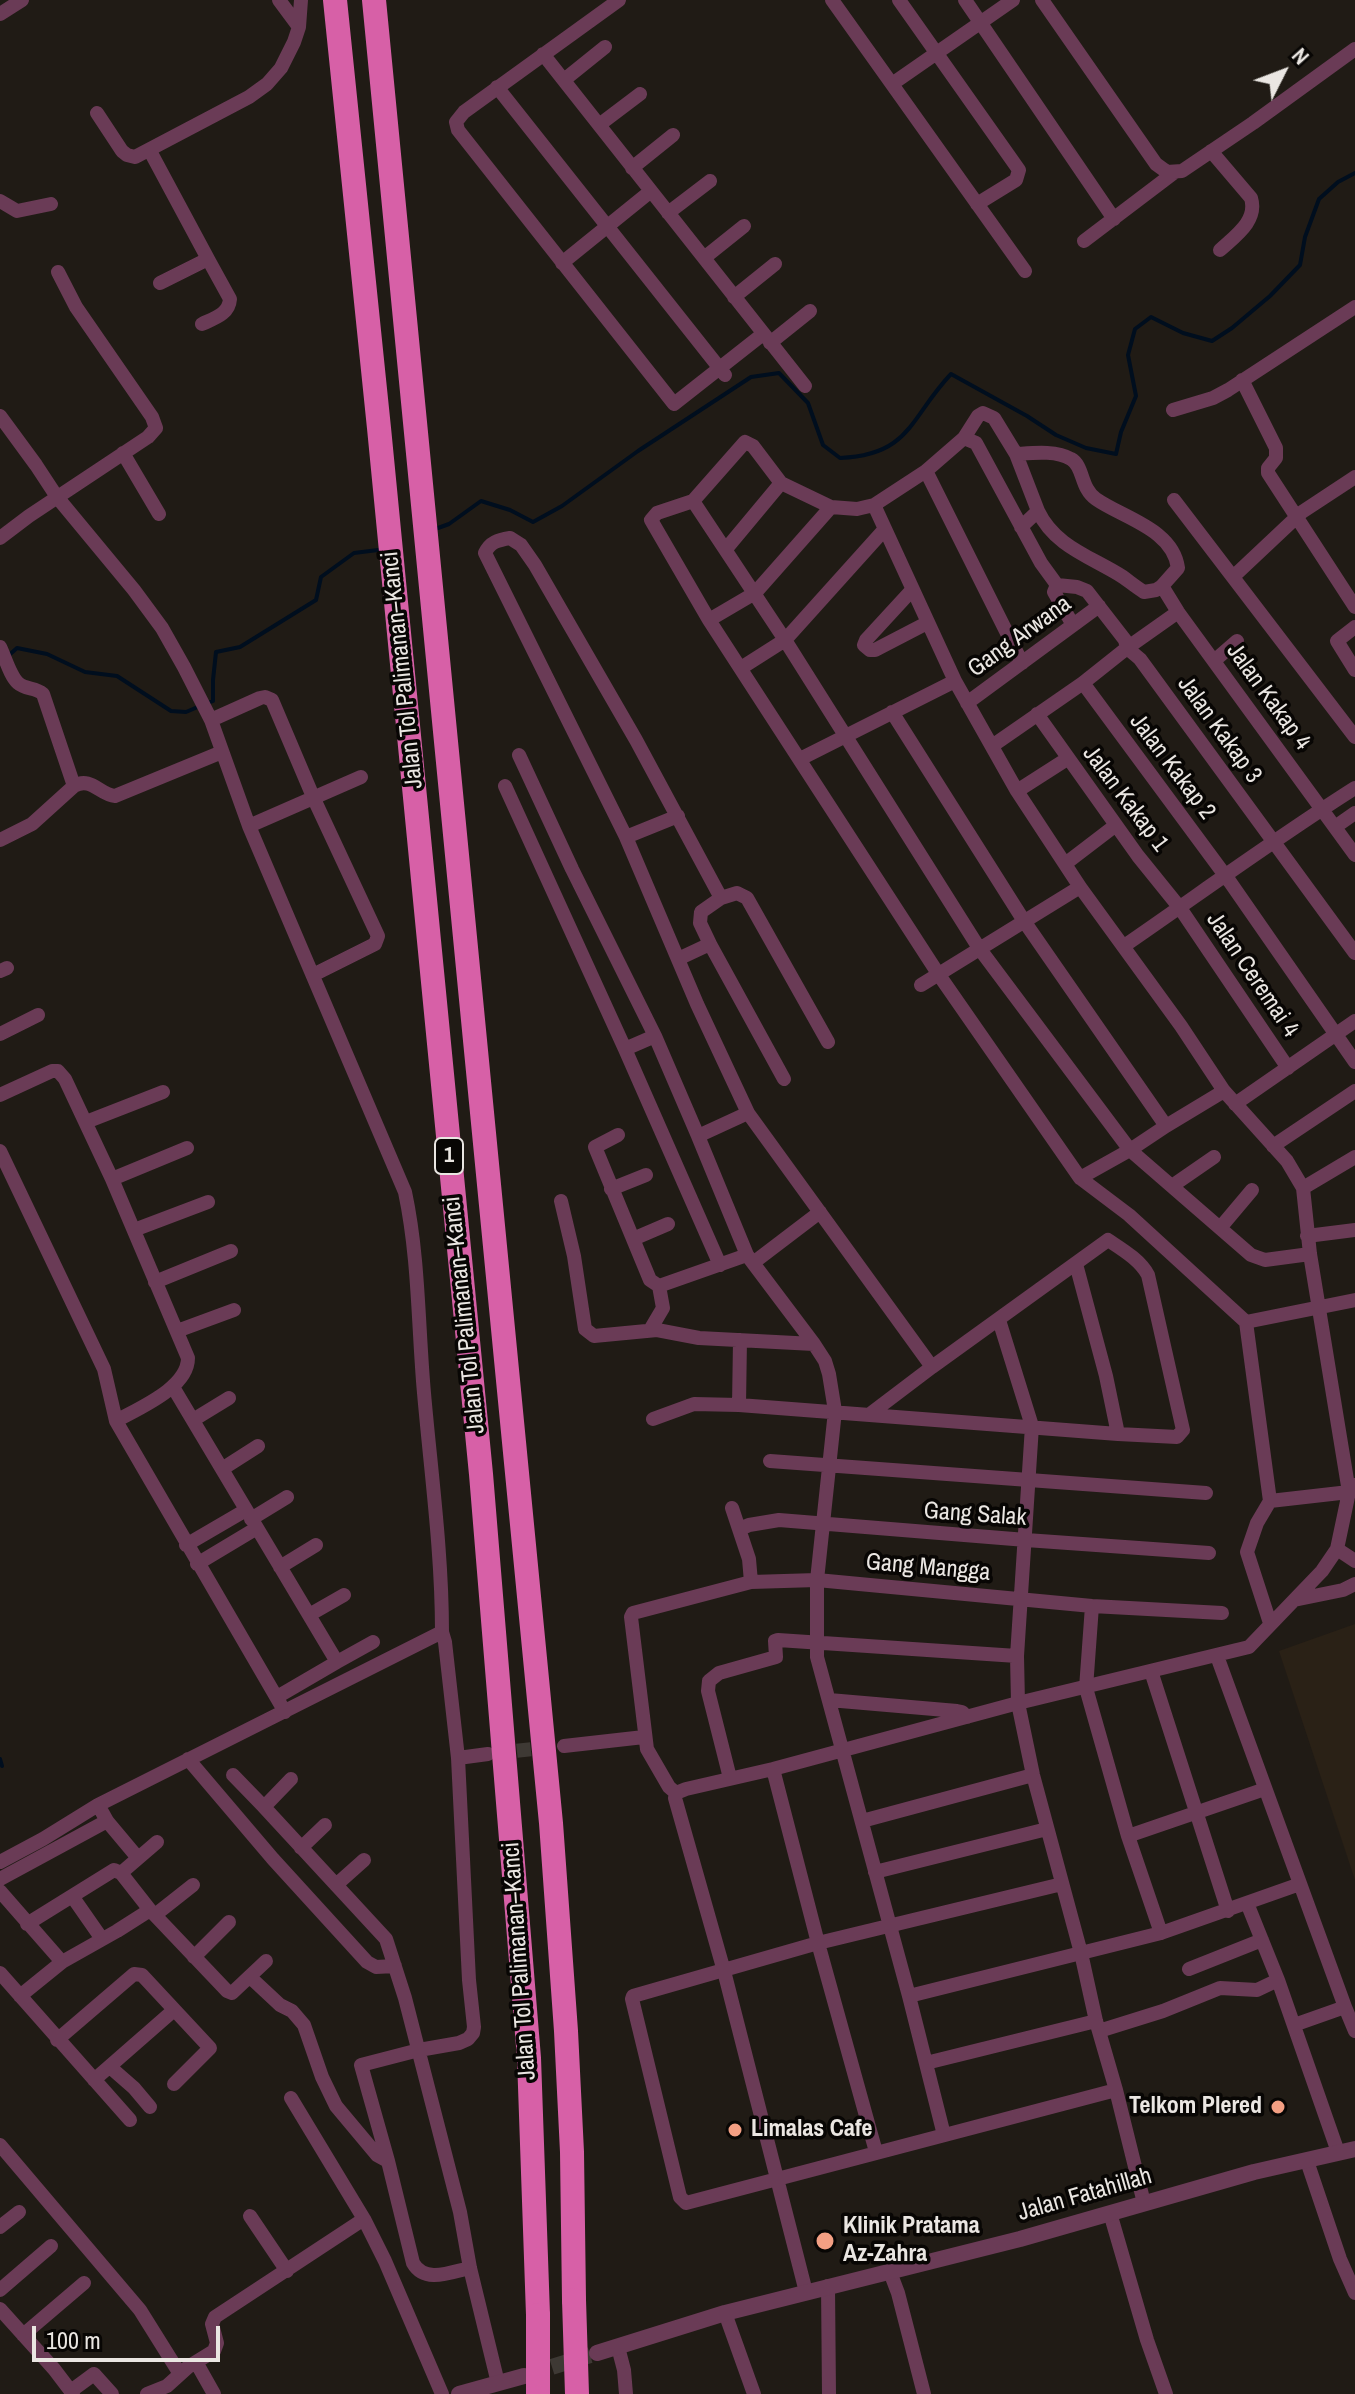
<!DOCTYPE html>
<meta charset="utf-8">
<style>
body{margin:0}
#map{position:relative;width:1355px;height:2394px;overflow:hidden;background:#201b15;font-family:"Archivo Narrow",sans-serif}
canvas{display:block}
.north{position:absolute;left:1243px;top:32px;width:80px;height:80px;-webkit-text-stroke:6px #080604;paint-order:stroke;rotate:48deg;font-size:22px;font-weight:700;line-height:32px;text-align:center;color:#eae6e2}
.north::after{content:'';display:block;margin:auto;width:28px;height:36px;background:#eae6e2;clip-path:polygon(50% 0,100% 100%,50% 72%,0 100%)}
.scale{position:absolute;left:32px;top:2326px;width:188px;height:36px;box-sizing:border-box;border:4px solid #eae6e2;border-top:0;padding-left:10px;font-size:24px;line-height:28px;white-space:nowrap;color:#eae6e2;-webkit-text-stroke:6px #080604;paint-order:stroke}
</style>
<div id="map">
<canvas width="1355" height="2394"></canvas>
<div class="north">N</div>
<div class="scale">100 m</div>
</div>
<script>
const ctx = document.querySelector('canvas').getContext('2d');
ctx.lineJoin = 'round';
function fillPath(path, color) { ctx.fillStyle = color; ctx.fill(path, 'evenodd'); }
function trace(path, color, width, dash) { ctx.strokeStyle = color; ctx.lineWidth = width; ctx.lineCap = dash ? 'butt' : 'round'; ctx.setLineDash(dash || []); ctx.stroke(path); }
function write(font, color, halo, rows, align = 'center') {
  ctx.font = font + ' "Archivo Narrow",sans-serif'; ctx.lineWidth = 7; ctx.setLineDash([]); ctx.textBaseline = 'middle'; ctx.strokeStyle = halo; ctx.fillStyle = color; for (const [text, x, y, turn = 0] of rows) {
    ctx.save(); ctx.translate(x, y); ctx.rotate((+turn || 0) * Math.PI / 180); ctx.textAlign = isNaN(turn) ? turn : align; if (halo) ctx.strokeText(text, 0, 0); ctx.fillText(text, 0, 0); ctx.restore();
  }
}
fillPath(new Path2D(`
 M 1355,1624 L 1355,1880 L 1279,1651 Z`), '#2a2116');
trace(new Path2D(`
 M 438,528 L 449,524 L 481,501 L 510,510 L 533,522 L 562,506 L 638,451 L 751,377 L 779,373 L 808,403 L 823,445 L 840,458 C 911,455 910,417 951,374 L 1027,416 L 1056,435 L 1086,448 L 1116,454 L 1121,432 L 1136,396 L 1128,355 L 1135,329 L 1151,317 L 1183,333 L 1212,341 L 1232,328 L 1270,296 L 1300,265 L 1305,237 L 1319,199 L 1338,182 L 1355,173
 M 8,656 L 17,648 L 47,654 L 85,672 L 117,676 L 171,711 L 186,712 L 200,706
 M 208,703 L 213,701 L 213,680 L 216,652 L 240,647 L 316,600 L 321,577 L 354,553 L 378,550
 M 0,1759 L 2,1766`), '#000e1e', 4);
trace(new Path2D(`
 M 496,1753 L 551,1747`), '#3e3934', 14, [14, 7]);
trace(new Path2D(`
 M 529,2374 L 597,2353`), '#3e3934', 16, [16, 8]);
trace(new Path2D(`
 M 279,0 L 299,27
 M 619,0 L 464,112 L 456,122 L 458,130 L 674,404 L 763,334
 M 832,0 L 1025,271
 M 899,0 L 1019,170 L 1016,180 L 977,204
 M 965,0 L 1114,219
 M 1042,0 L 1156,164 L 1167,172 L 1182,171 L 1253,123 L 1355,49
 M 0,14 L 22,0
 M 543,54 L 805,386
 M 564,80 L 605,47
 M 892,84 L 1013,0
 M 497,87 L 725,375
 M 97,113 L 122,151 L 127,155 L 135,157 L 249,97 L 267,84 L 281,68 L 294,42 L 299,27 L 301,0
 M 599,125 L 640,94
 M 150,151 L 208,259 L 160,283
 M 1211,151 L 1251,198 C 1258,221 1235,236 1220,250
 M 632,168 L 673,135
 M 0,201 L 17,211 L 51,204
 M 668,213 L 710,181
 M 1084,241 L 1175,172
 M 704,258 L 744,226
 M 562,263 L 651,191
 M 734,297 L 775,264
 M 202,324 C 215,318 229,314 230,299 L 208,259
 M 770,343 L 810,311
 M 1242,380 L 1276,448 L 1276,458 L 1268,468 L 1268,473 L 1355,607
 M 1173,410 L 1213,398 L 1228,390 L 1355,307
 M 0,416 L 36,465 L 57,497 L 134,590 L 162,628 L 184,667 L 211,720 L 249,826 L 405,1192 C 419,1258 418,1326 424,1393 C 431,1473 442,1552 442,1632 L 445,1642 L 458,1758 L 469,1980 L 474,2027 L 473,2033 L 468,2039 L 459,2043 L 419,2050 L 361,2065 L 388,2161 L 413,2263 C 425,2284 451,2272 470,2268
 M 964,438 L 976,443 L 1041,563 L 1057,585 L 1077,587 L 1087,591 L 1125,640 L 1127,648
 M 123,453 L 159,514
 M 1016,454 L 994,418 L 983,413 L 978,416 L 964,438 L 926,471 L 874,505 L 857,509 L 831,507 L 781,483 L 753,446 L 745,442 L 693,501 L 657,513 L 651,520 L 709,620 L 939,975 L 1080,1178 L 1129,1215 L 1246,1322 L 1270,1501
 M 926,471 L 1022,663
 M 1174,500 L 1355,737
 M 693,501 L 785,640 L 979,948 L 1130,1150 L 1251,1255 L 1265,1260 L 1310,1254
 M 1038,511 C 1055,547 1092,557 1123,577 C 1130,582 1136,587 1144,592 L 1156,590 L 1162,586
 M 1021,527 L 1038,511 L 1016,454 C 1032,453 1056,450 1071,459 C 1084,466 1080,488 1096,499 C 1123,518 1173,529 1178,568 L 1162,586 L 1178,612 L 1355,855
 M 0,538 L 29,516 L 148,437 L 156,428 L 152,417 L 76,307 L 58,272
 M 726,549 L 781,483
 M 1234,576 L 1302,512 L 1355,477
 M 1057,585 L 1054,592 L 1073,625
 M 912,590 L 866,640 L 864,645 L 870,650 L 875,650 L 927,623
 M 709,620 L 755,593 L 831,507
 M 1355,627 L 1337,641 L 1355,670
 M 0,647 C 5,657 10,676 18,683 C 26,690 35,687 43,694 L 74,786 C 91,776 100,795 115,796 L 222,752
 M 1127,648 L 1140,659 L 1355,953
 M 1214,661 L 1237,641
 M 741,668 L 785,640 L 884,530
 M 1083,683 L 1230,882 L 1355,1062
 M 967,703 L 1099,606
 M 892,712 L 1024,921 L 1166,1126 L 1224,1091
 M 1037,714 L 1138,856 L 1180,908 L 1288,1068
 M 211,720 L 260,698 L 265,697 L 272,700 L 314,799 L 378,936 L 375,944 L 313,975
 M 992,746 L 1083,683 L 1127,648 L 1178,612
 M 519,755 L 572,869 L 655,1036 L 698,1136
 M 800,759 L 955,681
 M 505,786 L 625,1049 L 720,1265
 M 1017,791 L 1067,759
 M 249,826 L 361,777
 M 1335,827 L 1355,813
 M 626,837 L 678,816
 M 0,840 L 32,824 L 74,786
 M 1065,864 L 1116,825
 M 721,898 L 636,740 L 535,565 L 521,545 L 510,538 C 498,540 490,542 485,553 L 626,837 L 697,1004 L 748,1113 L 932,1367
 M 1124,946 C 1201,893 1276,838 1355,788
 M 678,959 L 710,944
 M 0,971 L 7,968
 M 921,985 L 1080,887
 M 0,1034 L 38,1015
 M 625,1049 L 655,1036
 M 784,1079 L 710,944 L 700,923 L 701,912 L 721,898 L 737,893 L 747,898 L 828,1042
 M 0,1095 L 52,1071 L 58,1071 L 65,1079 L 112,1179 L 188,1358 C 188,1388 139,1408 116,1421
 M 1235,1104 L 1355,1021
 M 748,1113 L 698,1136 L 747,1255 L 814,1344 L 825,1361 L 829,1374 L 835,1411 L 817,1580 L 817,1657 L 909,1996 L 944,2135
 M 86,1122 L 163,1092
 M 618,1135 L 595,1147 L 650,1280 L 659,1286 L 663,1308 L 650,1330
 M 1273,1146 L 1355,1091
 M 0,1151 L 104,1369 L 116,1421 L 285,1712
 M 1080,1178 L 1130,1150 L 1166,1126
 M 112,1179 L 187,1148
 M 1172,1186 L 1214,1157
 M 1303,1188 L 1355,1157
 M 611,1189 L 646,1175
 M 561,1201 L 574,1256 L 585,1329 L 594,1336 L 657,1330 L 699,1338 L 814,1344
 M 1220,1228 L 1252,1190
 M 134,1230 L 208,1202
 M 1307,1236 L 1355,1230
 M 633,1239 L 668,1224
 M 753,1263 L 820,1212
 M 1076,1264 L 1106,1376 L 1118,1434
 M 155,1282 L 231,1251
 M 659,1286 L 747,1255
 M 999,1320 L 1032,1426 L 1017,1656 L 1018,1703 L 1033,1775 L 1081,1953 L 1096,2021 L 1116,2090 L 1144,2203
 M 1246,1322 L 1355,1300
 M 177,1331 L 234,1310
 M 173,1387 L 337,1662 L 277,1697
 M 739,1405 L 740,1340
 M 653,1419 L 694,1404 L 739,1405 L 1118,1434 L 1177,1437 L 1183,1430 L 1148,1275 C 1140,1260 1123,1250 1108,1240 L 932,1367 L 870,1414
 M 193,1420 L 229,1398
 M 770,1461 L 1206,1493
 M 222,1469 L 258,1446
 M 732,1508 L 749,1559 L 751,1582
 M 251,1519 L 287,1497
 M 740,1529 L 749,1525 L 779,1520 L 1026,1540 L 1209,1553
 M 186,1545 L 246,1510
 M 1337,1549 L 1355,1561
 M 197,1564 L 257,1528
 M 280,1567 L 316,1545
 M 1294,1600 L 1343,1590 L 1355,1584
 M 1092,1606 L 1086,1688 L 1128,1836 L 1161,1933
 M 309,1615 L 344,1595
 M 1270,1623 L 1247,1552 L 1257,1523 L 1270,1501 L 1349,1492 L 1355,1485
 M 1217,1656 L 1345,2007 L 1294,2025
 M 337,1662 L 373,1642
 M 1151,1671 L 1228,1911
 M 829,1700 L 957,1711 L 962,1712 L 967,1717
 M 564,1746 L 644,1737
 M 458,1758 L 488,1754
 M 188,1759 L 273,1859 L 367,1962 L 376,1967 L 395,1966
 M 773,1769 L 818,1943 L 876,2152
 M 233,1775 L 264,1807
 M 730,1778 L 708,1691 L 709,1681 L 719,1673 L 776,1657 L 775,1641 L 778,1640 L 1017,1656
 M 291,1779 L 264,1807 L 386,1939 L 405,1998 L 460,2212 L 470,2268 L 498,2383
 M 676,1793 L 686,1789 L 773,1769 L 1018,1703 L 1249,1647 L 1322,1571 L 1337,1549 L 1349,1492 L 1310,1254 L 1303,1188 L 1287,1161 L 1224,1091 L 1181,1026 L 1080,887 L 1017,791 L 955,681 L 874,505
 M 102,1812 L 107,1821 L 138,1858
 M 862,1821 L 1033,1775
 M 1128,1836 L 1265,1789
 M 301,1848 L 325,1825
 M 0,1862 L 43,1839 L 98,1805 L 442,1632
 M 875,1872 L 1047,1829
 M 121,1873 L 157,1842
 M 0,1879 L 107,1821
 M 1062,1884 L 818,1943 L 633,1996 L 632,1999 L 680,2197 L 686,2203 L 1116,2090
 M 336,1885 L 364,1860
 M 0,1891 L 62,1962
 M 72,1896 L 102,1939
 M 1247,1903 L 1278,1980 L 1338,2152
 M 155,1915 L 193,1885
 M 27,1924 L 114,1870 L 121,1873 L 150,1910
 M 194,1957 L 229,1922
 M 1189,1969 L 1262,1940
 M 0,1973 L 130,2120
 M 250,1977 L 280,2005 L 292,2011 L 304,2025 L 322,2077 L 336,2106 L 377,2155 L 388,2161
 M 20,1996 L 62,1962 L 117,1931 L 150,1910 L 227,1991 L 232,1993 L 266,1961
 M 909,1996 L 1161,1933 L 1300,1884
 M 1345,2007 L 1355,2031
 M 1099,2031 L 1163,2011 L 1220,1988 L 1257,1990 L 1278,1980
 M 57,2040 L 134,1974 L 142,1975 L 210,2048 L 174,2084
 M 926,2063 L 1096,2021
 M 110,2067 L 134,2088 L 150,2107
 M 94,2080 L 174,2010
 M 291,2098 L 364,2219 L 385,2261 L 442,2394
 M 0,2145 L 140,2310 L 180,2374
 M 1307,2161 L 1340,2259 L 1355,2293
 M 1110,2213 L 1147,2340 L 1166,2394
 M 250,2216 L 287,2271
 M 0,2227 L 19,2212
 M 890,2272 L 898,2293 L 924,2394
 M 828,2286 L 829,2394
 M 0,2290 L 51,2246
 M 806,2292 L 724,1971 L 675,1798 L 676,1793 L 669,1787 L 647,1749 L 631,1617 L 633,1613 L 751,1582 L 817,1580 L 1092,1606 L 1222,1613
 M 0,2309 L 54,2369 L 73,2394
 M 725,2313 L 754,2394
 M 23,2335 L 84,2283
 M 618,2347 L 624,2370 L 626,2394
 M 196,2362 L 214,2394
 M 71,2391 L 94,2374 L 112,2394
 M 147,2394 L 167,2386 L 188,2367 L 214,2351 L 217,2343 L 212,2324 L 215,2317 L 364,2219`), '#6a3b56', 14);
trace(new Path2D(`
 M 597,2353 L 725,2313 L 1020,2239 L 1254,2172 L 1355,2149
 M 459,2394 L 524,2376`), '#6a3b56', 16);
trace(new Path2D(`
 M 335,0 L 379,428 L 481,1474 L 529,2058 L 538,2315
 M 374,0 L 551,1823 L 566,2031 L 572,2152 L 574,2300`), '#d760a7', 24);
trace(new Path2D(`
 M 574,2300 L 577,2394
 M 538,2394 L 538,2315`), '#d760a7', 24);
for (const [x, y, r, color] of [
 [1278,2107,8,"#f39f83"],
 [735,2130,8,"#f39f83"],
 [825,2241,10,"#f39f83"]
]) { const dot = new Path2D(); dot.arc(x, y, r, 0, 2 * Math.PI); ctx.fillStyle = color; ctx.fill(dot); trace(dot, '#080604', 3); }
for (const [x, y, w] of [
 [449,1156,28]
]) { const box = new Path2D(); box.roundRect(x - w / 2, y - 18, w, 36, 6); ctx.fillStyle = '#080604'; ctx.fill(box); trace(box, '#eae6e2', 2); }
write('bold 22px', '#eae6e2', null, [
 ["1",449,1156]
]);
write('24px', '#eae6e2', '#080604', [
 ["Gang Arwana",1020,637,-36],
 ["Jalan Tol Palimanan–Kanci",403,670,-96],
 ["Jalan Kakap 4",1268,697,54],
 ["Jalan Kakap 3",1219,730,54],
 ["Jalan Kakap 2",1172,767,53],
 ["Jalan Kakap 1",1125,799,53],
 ["Jalan Ceremai 4",1252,975,56],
 ["Jalan Tol Palimanan–Kanci",465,1315,-96],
 ["Gang Salak",975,1515,4],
 ["Gang Mangga",928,1568,5],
 ["Jalan Tol Palimanan–Kanci",520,1961,-94],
 ["Jalan Fatahillah",1085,2195,-16]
]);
write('bold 24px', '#eae6e2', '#080604', [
 ["Telkom Plered",1262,2107,"right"],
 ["Limalas Cafe",751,2130],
 ["Klinik Pratama",843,2227],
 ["Az-Zahra",843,2255]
], 'left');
</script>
